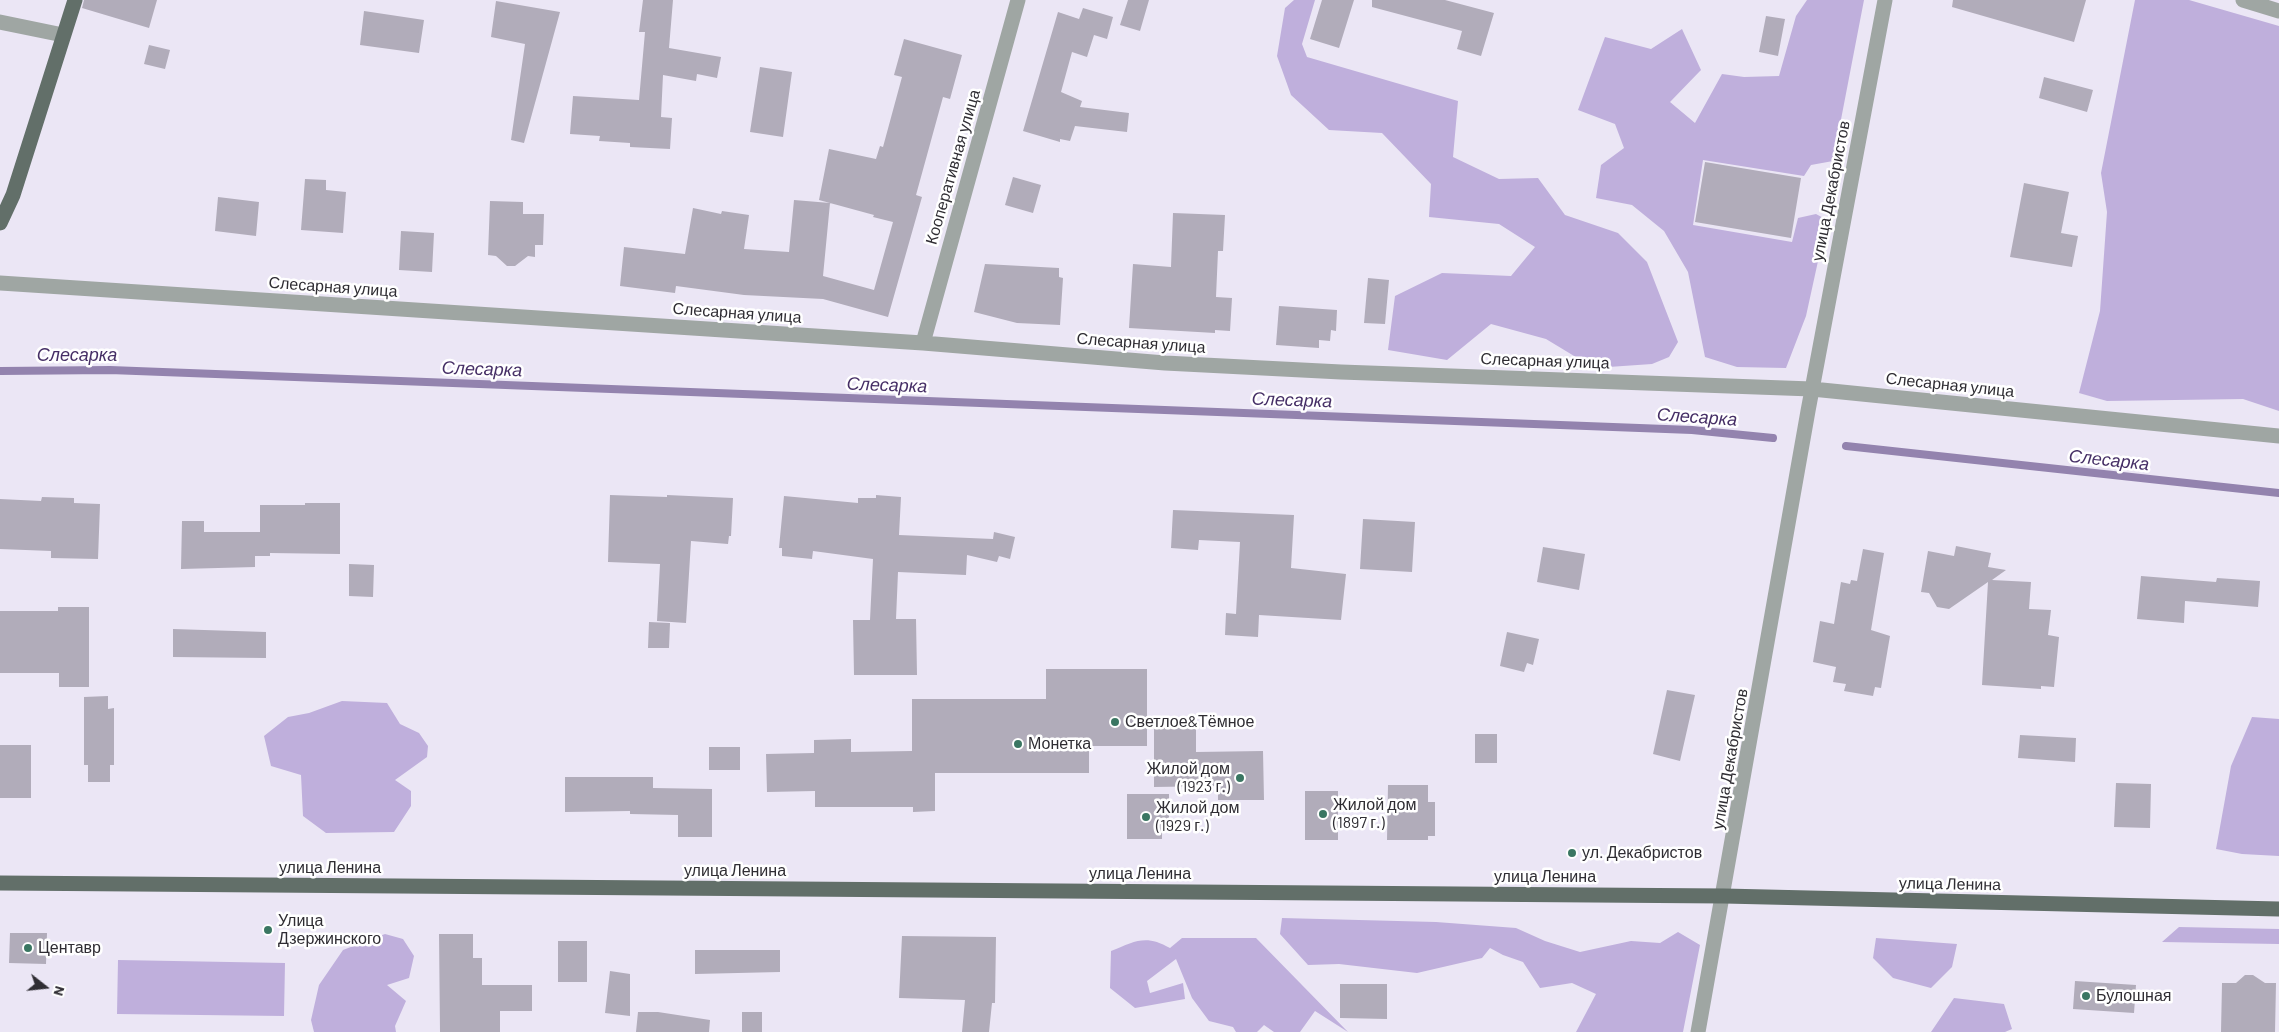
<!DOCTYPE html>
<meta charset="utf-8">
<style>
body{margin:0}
#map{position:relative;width:2279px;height:1032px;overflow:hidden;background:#ebe6f5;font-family:Barlow,sans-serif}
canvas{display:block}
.north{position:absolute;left:20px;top:962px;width:50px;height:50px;-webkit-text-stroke:4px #fff;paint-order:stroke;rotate:106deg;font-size:14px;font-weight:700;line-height:20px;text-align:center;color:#2f2d33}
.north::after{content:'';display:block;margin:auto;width:18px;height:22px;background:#2f2d33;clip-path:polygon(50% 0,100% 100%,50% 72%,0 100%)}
</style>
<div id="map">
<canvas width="2279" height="1032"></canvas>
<div class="north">N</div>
</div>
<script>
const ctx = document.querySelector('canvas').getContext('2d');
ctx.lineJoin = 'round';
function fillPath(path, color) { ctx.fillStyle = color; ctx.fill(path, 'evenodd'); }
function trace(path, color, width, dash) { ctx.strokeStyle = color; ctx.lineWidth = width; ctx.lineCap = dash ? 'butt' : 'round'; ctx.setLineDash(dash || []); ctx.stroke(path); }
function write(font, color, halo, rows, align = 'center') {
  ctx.font = font + ' Barlow,sans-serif'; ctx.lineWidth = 5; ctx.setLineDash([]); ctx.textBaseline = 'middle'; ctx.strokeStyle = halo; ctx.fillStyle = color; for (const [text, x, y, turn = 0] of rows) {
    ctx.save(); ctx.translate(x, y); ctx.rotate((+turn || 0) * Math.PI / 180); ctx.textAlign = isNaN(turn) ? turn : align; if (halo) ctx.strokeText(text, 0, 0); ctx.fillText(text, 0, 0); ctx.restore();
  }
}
fillPath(new Path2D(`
 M 1294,0 L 1315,0 L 1302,44 L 1307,57 L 1458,101 L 1453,157 L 1499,179 L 1538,178 L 1565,215 L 1618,233 L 1647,262 L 1678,342 L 1669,357 L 1652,364 L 1594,368 L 1546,339 L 1491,324 L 1447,360 L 1388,350 L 1395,296 L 1442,273 L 1511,276 L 1535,247 L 1499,224 L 1429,217 L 1431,184 L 1382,133 L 1329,130 L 1291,95 L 1277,56 L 1285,8 Z
 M 1807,0 L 1864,0 L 1833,161 L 1811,165 L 1804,176 L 1703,160 L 1693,225 L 1792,242 L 1798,218 L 1816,214 L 1827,220 L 1806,316 L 1786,368 L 1737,367 L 1705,357 L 1688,272 L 1664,231 L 1632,205 L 1596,198 L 1601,165 L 1624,148 L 1615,124 L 1578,110 L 1605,37 L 1651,49 L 1682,29 L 1701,70 L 1670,102 L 1695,123 L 1722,74 L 1744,77 L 1779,76 L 1796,16 Z
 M 2135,0 L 2189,0 L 2279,26 L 2279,411 L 2243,399 L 2107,401 L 2079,393 L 2100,311 L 2107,212 L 2101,173 Z
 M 342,701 L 387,703 L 400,724 L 419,733 L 428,746 L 427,757 L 395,780 L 411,791 L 411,806 L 394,832 L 326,833 L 303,816 L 301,775 L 271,766 L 264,736 L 288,717 L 309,713 Z
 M 2252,717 L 2279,719 L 2279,856 L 2242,854 L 2216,849 L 2231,766 Z
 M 1282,918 L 1436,922 L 1516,928 L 1545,941 L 1580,952 L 1631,941 L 1660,943 L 1678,932 L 1700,945 L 1683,1032 L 1576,1032 L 1596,994 L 1572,983 L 1540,988 L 1523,962 L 1503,955 L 1490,948 L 1482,958 L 1417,973 L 1339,964 L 1308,965 L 1280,934 Z
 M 2179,927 L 2279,929 L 2279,944 L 2162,942 Z
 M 385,934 L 403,939 L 414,956 L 409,978 L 387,985 L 406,1001 L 395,1026 L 396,1032 L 314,1032 L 311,1020 L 319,985 L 343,950 Z
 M 1182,938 L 1256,938 L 1348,1032 L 1315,1011 L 1300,1032 L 1274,1032 L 1264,1025 L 1257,1032 L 1236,1032 L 1233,1027 L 1209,1021 L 1192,998 L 1176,959 L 1147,981 L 1150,993 L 1183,983 L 1185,999 L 1135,1008 L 1110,988 L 1111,951 C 1135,941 1146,934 1170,948 Z
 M 1876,938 L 1957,944 L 1952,967 L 1931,988 L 1893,978 L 1873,958 Z
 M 118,960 L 285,963 L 284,1016 L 117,1014 Z
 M 1954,998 L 2004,1004 L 2012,1029 L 2005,1032 L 1931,1032 Z`), '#bfafdc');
trace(new Path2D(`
 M 0,371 L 110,370 L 1692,430 L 1773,438
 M 1846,446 L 2279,493`), '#9383ae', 8);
fillPath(new Path2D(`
 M 84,0 L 157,0 L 149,28 L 82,8 Z
 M 643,0 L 673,0 L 669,48 L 721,57 L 717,78 L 697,74 L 696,81 L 663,75 L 661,117 L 672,118 L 670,149 L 630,147 L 630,143 L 599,141 L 600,136 L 570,134 L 573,96 L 639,100 L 645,32 L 639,32 Z
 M 1128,0 L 1149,0 L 1140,31 L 1120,25 Z
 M 1322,0 L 1354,0 L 1339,48 L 1310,39 Z
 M 1372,0 L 1445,0 L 1494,13 L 1481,56 L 1457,49 L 1462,31 L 1372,7 Z
 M 1953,0 L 2086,0 L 2074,42 L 1952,7 Z
 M 496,1 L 560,12 L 524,143 L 511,140 L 525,44 L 491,37 Z
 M 1083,8 L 1113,17 L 1107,39 L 1094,35 L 1087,57 L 1072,52 L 1061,92 L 1082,101 L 1080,107 L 1129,113 L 1127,132 L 1075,126 L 1070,141 L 1060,139 L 1060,142 L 1023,131 L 1058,12 L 1079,19 Z
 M 364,11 L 424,20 L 419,53 L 360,45 Z
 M 1766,16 L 1785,19 L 1778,56 L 1759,52 Z
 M 904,39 L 962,55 L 950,99 L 943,97 L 916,195 L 922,197 L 888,317 L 823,299 L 744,295 L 676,286 L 675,293 L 620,286 L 624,247 L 685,254 L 693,208 L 721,214 L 722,211 L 749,215 L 744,249 L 789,252 L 794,200 L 830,203 L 823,276 L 874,290 L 893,222 L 873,217 L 874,215 L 819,200 L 829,149 L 876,159 L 880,146 L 883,147 L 902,77 L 894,75 Z
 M 149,45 L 170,50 L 165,69 L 144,64 Z
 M 760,67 L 792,72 L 783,137 L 750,132 Z
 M 2044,77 L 2093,90 L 2087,112 L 2039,98 Z
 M 1705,162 L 1801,178 L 1791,238 L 1695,222 Z
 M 1013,177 L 1041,185 L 1033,213 L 1005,205 Z
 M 305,179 L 326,180 L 326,190 L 346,192 L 343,233 L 301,230 Z
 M 2024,183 L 2069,192 L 2061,233 L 2078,236 L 2072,267 L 2010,257 Z
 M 218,197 L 259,202 L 256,236 L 215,231 Z
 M 490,201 L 523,202 L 523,214 L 544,214 L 543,245 L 535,245 L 535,257 L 528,256 L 515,266 L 507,266 L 496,256 L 488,255 Z
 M 1173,213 L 1225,215 L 1223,251 L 1218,251 L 1216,297 L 1232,298 L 1230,331 L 1215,330 L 1215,333 L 1129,328 L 1133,264 L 1171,267 Z
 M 401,231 L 434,233 L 432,272 L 399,270 Z
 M 985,264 L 1059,268 L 1059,277 L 1063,278 L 1060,325 L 1017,323 L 974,312 Z
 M 1368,278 L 1389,280 L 1385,324 L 1364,323 Z
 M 1279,306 L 1337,310 L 1336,331 L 1331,330 L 1330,341 L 1319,340 L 1319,348 L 1276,345 Z
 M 610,495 L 667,497 L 667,495 L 733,498 L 731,536 L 729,536 L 728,544 L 691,541 L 686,623 L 657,621 L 660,564 L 608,562 Z
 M 876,495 L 901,497 L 899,535 L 993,539 L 994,532 L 1015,537 L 1010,559 L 999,556 L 997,562 L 967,555 L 966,575 L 898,572 L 896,619 L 916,619 L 917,675 L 854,675 L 853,620 L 870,620 L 873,559 L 813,551 L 812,559 L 782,556 L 782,548 L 779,548 L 784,496 L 858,503 L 858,498 L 876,498 Z
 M 42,497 L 74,498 L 74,503 L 100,504 L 98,559 L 51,558 L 51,551 L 0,549 L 0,499 L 41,501 Z
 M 305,503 L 340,503 L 340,554 L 270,553 L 270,556 L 255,556 L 255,567 L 181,569 L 182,521 L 204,521 L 204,532 L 260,532 L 260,505 L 305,505 Z
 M 1173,510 L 1294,515 L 1291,568 L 1346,574 L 1341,620 L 1259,615 L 1258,637 L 1225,635 L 1226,613 L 1236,614 L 1240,542 L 1199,540 L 1198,550 L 1171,548 Z
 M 1363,519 L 1415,522 L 1412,572 L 1360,569 Z
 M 1956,546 L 1991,553 L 1988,567 L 2006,570 L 1992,580 L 2031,582 L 2029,609 L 2051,610 L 2048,635 L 2059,637 L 2054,687 L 2041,686 L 2041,689 L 1982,685 L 1988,582 L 1949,609 L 1937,607 L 1929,593 L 1921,592 L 1928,551 L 1954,556 Z
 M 1543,547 L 1585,554 L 1579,590 L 1537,582 Z
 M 1863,549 L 1884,553 L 1871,630 L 1890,636 L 1881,688 L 1875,687 L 1873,696 L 1844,691 L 1846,684 L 1833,682 L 1836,667 L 1813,662 L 1820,621 L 1834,624 L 1841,582 L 1850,584 L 1851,580 L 1857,581 Z
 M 349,564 L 374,565 L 373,597 L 349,596 Z
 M 2141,576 L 2216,582 L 2217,578 L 2260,581 L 2258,607 L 2185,601 L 2184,623 L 2137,619 Z
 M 58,607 L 89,607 L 89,687 L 59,687 L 59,673 L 0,673 L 0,611 L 58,611 Z
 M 649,622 L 670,623 L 669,648 L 648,648 Z
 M 173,629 L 266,632 L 266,658 L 173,657 Z
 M 1507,632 L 1539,639 L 1533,665 L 1527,663 L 1524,672 L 1500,666 Z
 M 1046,669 L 1147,669 L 1147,746 L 1089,746 L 1089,773 L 935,773 L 935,811 L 913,812 L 913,807 L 815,807 L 815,791 L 767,792 L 766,754 L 814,753 L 814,740 L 851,739 L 851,752 L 912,751 L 912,699 L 1046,699 Z
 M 1667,690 L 1695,695 L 1680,761 L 1653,754 Z
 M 108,696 L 108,709 L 114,708 L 114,765 L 110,765 L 110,782 L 88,782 L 88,765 L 84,765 L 84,697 Z
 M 1154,727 L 1196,727 L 1196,752 L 1263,751 L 1264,800 L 1218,800 L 1218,786 L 1154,787 Z
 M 1475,734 L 1497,734 L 1497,763 L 1475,763 Z
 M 2020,735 L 2076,738 L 2075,762 L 2018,758 Z
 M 0,745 L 31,745 L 31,798 L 0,798 Z
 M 709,747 L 740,747 L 740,770 L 709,770 Z
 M 565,777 L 653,777 L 653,788 L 712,789 L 712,837 L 678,837 L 678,815 L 630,814 L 630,811 L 565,812 Z
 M 2116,783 L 2151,784 L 2150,828 L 2114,827 Z
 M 1388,785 L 1428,785 L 1428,802 L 1435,802 L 1435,836 L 1428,836 L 1428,840 L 1387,840 Z
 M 1305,791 L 1338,791 L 1338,840 L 1305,840 Z
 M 1127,794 L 1169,794 L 1169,823 L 1162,823 L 1162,839 L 1127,839 Z
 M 10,933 L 47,933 L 46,964 L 9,963 Z
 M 439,934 L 473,934 L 473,958 L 482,958 L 482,985 L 532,985 L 532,1011 L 500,1011 L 500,1032 L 440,1032 Z
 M 902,936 L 996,937 L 995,1003 L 992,1003 L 989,1032 L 962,1032 L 965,1000 L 899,998 Z
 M 558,941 L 587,941 L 587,982 L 558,982 Z
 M 695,950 L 780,950 L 780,972 L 695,974 Z
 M 610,971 L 630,974 L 630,1016 L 605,1013 Z
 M 2245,975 L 2253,975 L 2265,983 L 2276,983 L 2275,1032 L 2221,1032 L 2222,983 L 2236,983 Z
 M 2075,981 L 2136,985 L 2134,1013 L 2073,1009 Z
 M 1340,984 L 1387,984 L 1387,1019 L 1340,1018 Z
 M 638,1012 L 658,1012 L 710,1020 L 709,1032 L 636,1032 Z
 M 742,1012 L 762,1012 L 762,1032 L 742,1032 Z`), '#b1acba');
trace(new Path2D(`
 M 2243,0 L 2279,11
 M 0,22 L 63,35
 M 0,283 L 923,343 L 1165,363 L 1341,372 L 1812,389 L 2279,436
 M 923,343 L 1018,0
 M 1698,1032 L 1808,411 L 1885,0`), '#9fa6a3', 15);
trace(new Path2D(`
 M 0,223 L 13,195 L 75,0
 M 0,883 L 1724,896 L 2279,909`), '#626f69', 15);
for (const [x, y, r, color] of [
 [1115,722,5,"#3a7662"],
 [1018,744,5,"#3a7662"],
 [1240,778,5,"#3a7662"],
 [1323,814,5,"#3a7662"],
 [1146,817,5,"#3a7662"],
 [1572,853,5,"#3a7662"],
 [268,930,5,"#3a7662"],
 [28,948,5,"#3a7662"],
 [2086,996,5,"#3a7662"]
]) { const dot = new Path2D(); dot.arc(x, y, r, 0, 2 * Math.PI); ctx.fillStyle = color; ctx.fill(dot); trace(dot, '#fff', 2); }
write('16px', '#2f2d33', '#fff', [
 ["Кооперативная улица",953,167,-74],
 ["улица Декабристов",1831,191,-79],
 ["Слесарная улица",333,287,4],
 ["Слесарная улица",737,313,4],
 ["Слесарная улица",1141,343,4],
 ["Слесарная улица",1545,361,2],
 ["Слесарная улица",1950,385,6],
 ["улица Декабристов",1730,759,-80],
 ["улица Ленина",330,868],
 ["улица Ленина",735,871],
 ["улица Ленина",1140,874],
 ["улица Ленина",1545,877],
 ["улица Ленина",1950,884,1]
]);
write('16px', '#2f2d33', '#fff', [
 ["Светлое&Тёмное",1125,722],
 ["Монетка",1028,744],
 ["Жилой дом",1230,769,"right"],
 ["(1923 г.)",1230,787,"right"],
 ["Жилой дом",1333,805],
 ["(1897 г.)",1333,823],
 ["Жилой дом",1156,808],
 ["(1929 г.)",1156,826],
 ["ул. Декабристов",1582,853],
 ["Улица",278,921],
 ["Дзержинского",278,939],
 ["Центавр",38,948],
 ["Булошная",2096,996]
], 'left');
write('italic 18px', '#462f66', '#fff', [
 ["Слесарка",77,355],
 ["Слесарка",482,369,2],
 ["Слесарка",887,385,2],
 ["Слесарка",1292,400,2],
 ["Слесарка",1697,417,4],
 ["Слесарка",2109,460,6]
]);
</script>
